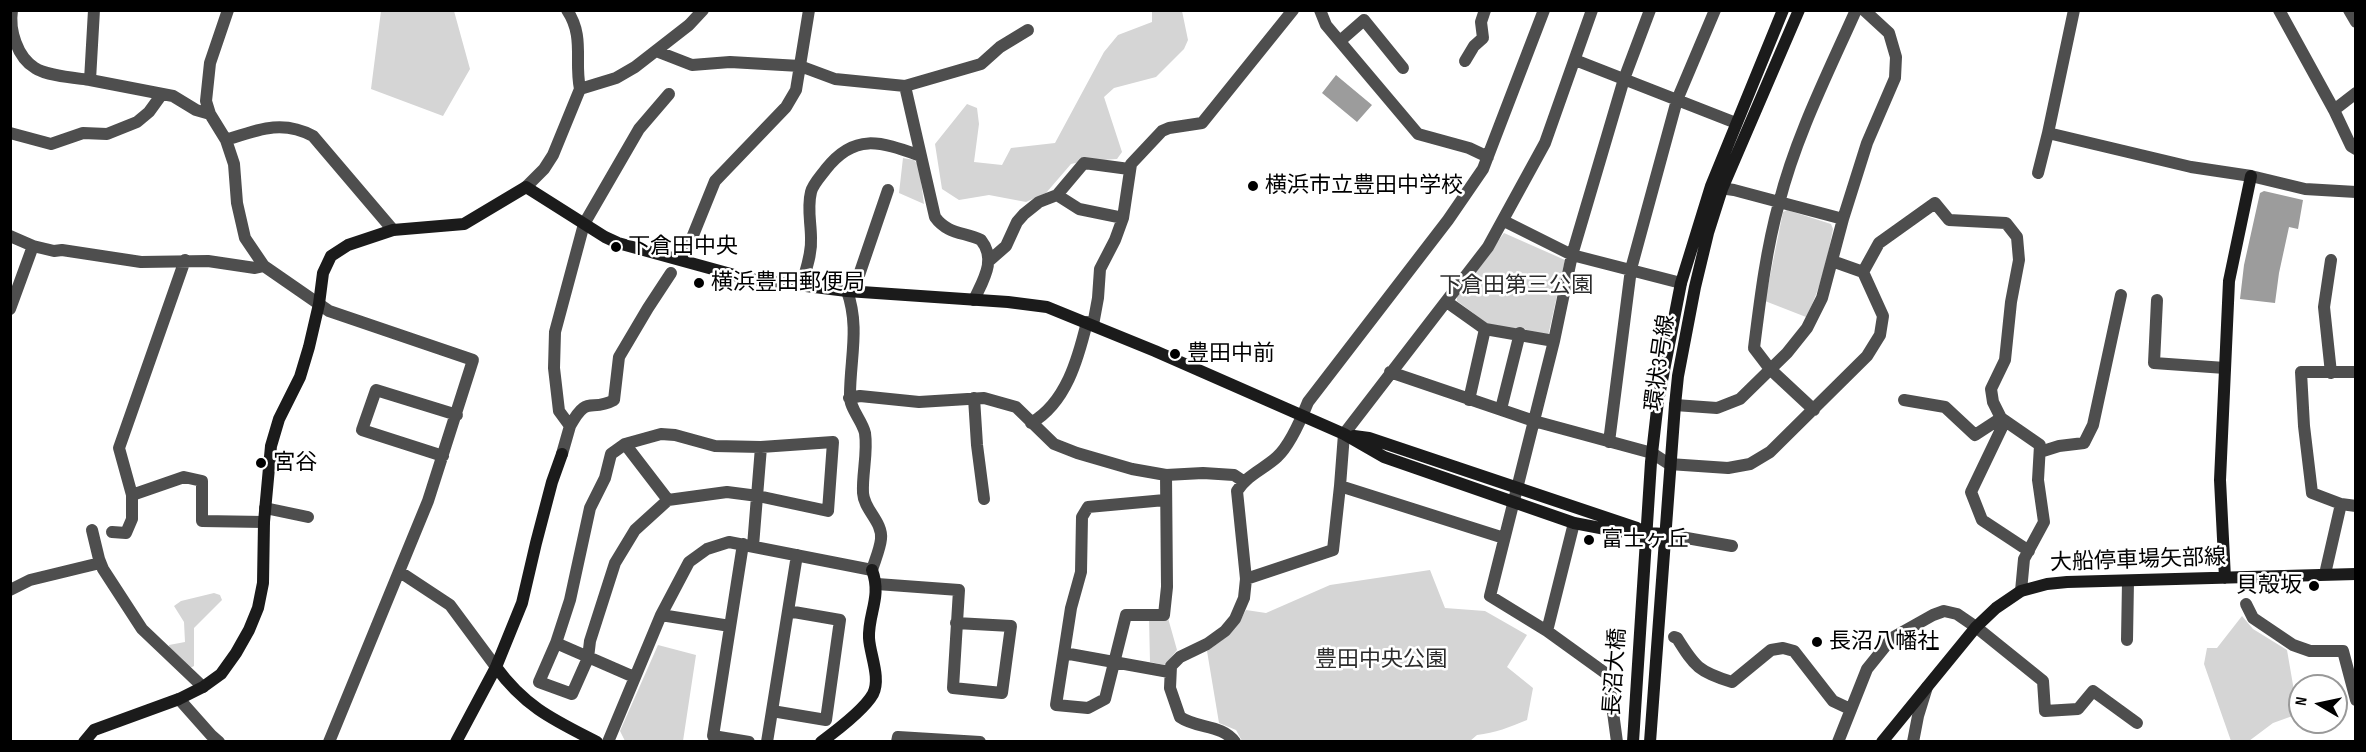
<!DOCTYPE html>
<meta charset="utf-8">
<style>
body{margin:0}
#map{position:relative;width:2366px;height:752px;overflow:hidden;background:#fff;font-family:"Sofia Sans Condensed",sans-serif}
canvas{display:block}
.frame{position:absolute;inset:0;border:12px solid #000;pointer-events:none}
.north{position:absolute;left:2288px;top:674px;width:60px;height:60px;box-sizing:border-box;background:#fff;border:2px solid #999;border-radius:50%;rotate:279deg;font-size:16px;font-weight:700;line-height:24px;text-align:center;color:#000}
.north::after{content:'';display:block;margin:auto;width:21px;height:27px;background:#000;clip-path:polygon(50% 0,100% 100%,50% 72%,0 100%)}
</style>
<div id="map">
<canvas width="2366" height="752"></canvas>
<div class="frame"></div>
<div class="north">N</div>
</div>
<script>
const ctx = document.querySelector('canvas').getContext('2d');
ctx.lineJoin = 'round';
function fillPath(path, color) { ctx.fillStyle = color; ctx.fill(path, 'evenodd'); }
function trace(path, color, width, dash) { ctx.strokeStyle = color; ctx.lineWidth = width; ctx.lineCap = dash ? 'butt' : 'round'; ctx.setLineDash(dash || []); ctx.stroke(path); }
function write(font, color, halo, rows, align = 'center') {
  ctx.font = font + ' "Sofia Sans Condensed","Noto Sans JP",sans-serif'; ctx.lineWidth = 5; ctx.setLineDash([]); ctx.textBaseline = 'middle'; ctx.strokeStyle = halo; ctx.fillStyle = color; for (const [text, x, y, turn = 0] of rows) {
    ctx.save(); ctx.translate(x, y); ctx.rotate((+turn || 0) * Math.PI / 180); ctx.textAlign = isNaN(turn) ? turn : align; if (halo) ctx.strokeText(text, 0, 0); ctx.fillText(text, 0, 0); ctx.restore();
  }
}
fillPath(new Path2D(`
 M 381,11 L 454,11 L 470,69 L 443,116 L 371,89 Z
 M 1152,11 L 1182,11 L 1188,40 L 1184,49 L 1156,77 L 1114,88 L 1104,97 L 1122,152 L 1117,159 L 1084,161 L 1071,164 L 1046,193 L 1026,202 L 989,195 L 959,200 L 942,189 L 935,144 L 967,104 L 977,108 L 979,124 L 974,162 L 1002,165 L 1011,148 L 1055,143 L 1104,52 L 1118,35 L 1152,22 Z
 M 903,158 L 914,160 L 919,166 L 924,204 L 899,193 Z
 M 1787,210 L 1831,224 L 1833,229 C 1827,260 1821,288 1806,317 L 1765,301 L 1783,212 Z
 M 1504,233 L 1565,260 L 1548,336 L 1488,324 L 1457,301 L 1457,296 Z
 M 1430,570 L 1445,608 L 1485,611 L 1527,635 L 1507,667 L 1533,688 L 1527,720 C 1510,727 1495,733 1477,735 L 1470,741 L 1242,741 L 1236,730 L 1219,723 L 1207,651 C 1224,640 1237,628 1246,610 L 1266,613 L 1330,585 Z
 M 214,593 L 220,595 L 222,600 L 194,628 L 194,666 L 190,668 L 170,651 L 169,645 L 185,642 L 184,622 L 174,606 L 181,601 Z
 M 2242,616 L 2253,629 L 2287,650 L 2298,714 L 2273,723 L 2249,741 L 2231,741 L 2204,664 L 2207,648 L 2217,648 Z
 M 1149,618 L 1168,618 L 1177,650 L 1165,665 L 1150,662 Z
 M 658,645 L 696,655 L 683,741 L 625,741 L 620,731 Z`), '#d5d5d5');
fillPath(new Path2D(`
 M 1336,75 L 1372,105 L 1357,122 L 1322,93 Z
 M 2264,191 L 2303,200 L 2298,229 L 2289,227 L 2279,273 L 2275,303 L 2240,299 L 2244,265 L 2260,193 Z`), '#9c9c9c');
trace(new Path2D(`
 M 12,10 C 9,30 17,57 35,68 C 47,76 76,78 90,80
 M 94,10 L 90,80 L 173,96 L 196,110 L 210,114
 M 228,10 L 210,63 L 206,101 L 210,114 L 226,140 L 234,164 L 237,203 L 245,238 L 264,266 L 329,311 L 473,360 L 428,501 L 329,742
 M 567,10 C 585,37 574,60 580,89
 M 1320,10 L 1326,25 L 1418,134 L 1469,148 L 1488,157
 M 2074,10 L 2048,133 L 2191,167 L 2251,176 L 2305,189 L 2356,192
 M 2279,10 L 2334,110
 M 2349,10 L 2356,22
 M 1340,41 L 1364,20 L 1403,68
 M 656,51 L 692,65 L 730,62 L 800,66 L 835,79 L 905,86 L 935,217 C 947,234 964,232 981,240 C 997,260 983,280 974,300
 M 1575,60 L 1736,123
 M 1465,61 L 1474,46 L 1483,38 L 1481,22 L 1485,10
 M 905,86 L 981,64 L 1000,47 L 1028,30
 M 2356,93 L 2334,110 L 2351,146 L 2356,149
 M 10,133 L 51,144 L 83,133 L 107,134 L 137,122 L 149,112 L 162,94
 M 226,140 C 257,130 282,119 313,136 L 393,230
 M 2038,173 L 2048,133
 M 526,187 L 544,169 L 553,155 L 580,89 L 616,78 L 635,67 L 689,25 L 703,10
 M 1713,187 L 1734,190 L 1843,219
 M 1057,195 L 1079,209 L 1123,218
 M 1504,221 L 1572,255 L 1681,283
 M 10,236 L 33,246
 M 683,260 L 715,181 L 786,107 L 796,90 L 809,10
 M 990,260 L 1006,246 L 1017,222 L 1024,214 L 1039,202 L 1057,195 L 1084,163 L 1129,169
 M 1863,272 L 1879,243 L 1935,203 L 1949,220 L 2006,223 L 2017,237 L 2019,260 L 2011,302 L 2005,360 L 1991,389 L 1993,402 L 2001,418 L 2040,445 L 2038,480 L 2044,522 L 2024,559 L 2021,591
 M 802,284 C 806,269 812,254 811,238 C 811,223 807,208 811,192 C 813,184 821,176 826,169 C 855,132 881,142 921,156
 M 2157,300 L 2154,363 L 2225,368
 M 1447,302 L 1485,329 L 1554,341
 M 10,309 L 33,246 L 54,251 L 62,250 L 141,262 L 208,261 L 255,268 L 264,266
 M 1093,325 L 1098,298 L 1100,269 L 1115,240 L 1123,218 L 1131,164 L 1162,131 L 1169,128 L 1202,123 L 1293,10
 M 1390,372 L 1534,421 L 1652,453 L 1669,464 L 1728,468 L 1750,464 L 1770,452 L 1867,356 L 1880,335 L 1883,316 L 1863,272 L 1832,261
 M 2331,373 L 2324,307 L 2331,260
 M 849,398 L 860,396 L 919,402 L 984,398 L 1016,407 L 1054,444 L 1077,453 L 1132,469 L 1166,475 L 1203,473 L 1234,475 L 1243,481
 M 974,398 L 977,445 L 984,499
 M 1469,400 L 1485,329
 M 1904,400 L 1945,407 L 1975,435 L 2001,418
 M 1675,405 L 1717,408 L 1740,399 L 1787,353 L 1807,328 L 1822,298 L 1843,219 L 1867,143 L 1895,78 L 1896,57 L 1889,33 L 1864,10
 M 1501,409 L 1520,333
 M 1814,410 L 1770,369 L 1754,348 C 1760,300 1766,250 1779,203 C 1796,136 1828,73 1856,10
 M 2005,421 L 1971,492 L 1982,520 L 2029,551
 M 1031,423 C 1066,403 1078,359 1087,322
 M 570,426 C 588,393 590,413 614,400 L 619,357 L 648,308 L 671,273
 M 1609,442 L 1631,269 L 1677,100 L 1715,10
 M 625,444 L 668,500 L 727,492 L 758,496 L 828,511 L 833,442 L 761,447
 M 2040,452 L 2059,446 L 2084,443 L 2093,425 L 2121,295
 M 562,454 L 570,426 L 559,411 L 554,368 L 555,332 L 584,224 L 639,129 L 669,94
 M 443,456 L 362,430 L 376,390 L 457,415
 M 132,495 L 184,477 L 202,481 L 202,521 L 264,522
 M 1165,500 L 1088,507 L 1082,517 L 1081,572 L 1071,608 L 1056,705 L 1088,708 L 1105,699 L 1126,615 L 1164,615 L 1167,587 L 1166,475
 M 2341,504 L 2312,493 L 2304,426 L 2301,372 L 2356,372
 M 265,508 L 308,517
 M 92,530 L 99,559 L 103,569 L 142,629 L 203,687
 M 112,532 L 126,533 L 132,519 L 132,495 L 119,448 L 185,260
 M 1664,534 L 1732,546
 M 1504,538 L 1340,486 L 1344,434 L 1488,247 L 1545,143 L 1592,10
 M 743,544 L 713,736 L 749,742
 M 400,572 L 450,605 L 496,667
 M 2325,574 L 2341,504 L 2356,506
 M 1246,579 L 1333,550 L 1340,486
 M 877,584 L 959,590 L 953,688 L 1002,693 L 1011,626 L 956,623
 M 10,590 L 30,580 L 100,563
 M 2246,604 L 2253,618 L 2293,645 L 2310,651 L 2343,651 L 2356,700
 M 661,615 L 730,626
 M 1547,631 L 1574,523
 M 1674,637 L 1677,638 C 1695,667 1699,672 1732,682 L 1771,650 L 1783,648 L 1794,651 L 1833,701 L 1850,709
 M 2127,640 L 2128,581
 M 556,643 L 539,682 L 572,694 L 588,658 L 590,641 L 615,563 L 635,530 L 668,500
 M 1064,653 L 1169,672
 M 634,677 L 556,643 L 570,600 L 590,508 L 605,478 L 611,454 L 625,444 L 661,434 L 675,435 L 715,446 L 761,447 L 753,546
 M 179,699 L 211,735 L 219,742
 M 772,711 L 826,720 L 840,620 L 788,611
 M 608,742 L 661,615 L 689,562 L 707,549 L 729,542 L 872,570 C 875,560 880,549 881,539 C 883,522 864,510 863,493 C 862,473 868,453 865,433 C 862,420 849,408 850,395 C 850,359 860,327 847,291 L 858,278 L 888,190
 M 767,742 L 797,555
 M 897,742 L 898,737 L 980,742
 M 1235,742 C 1222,724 1197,729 1180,717 L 1170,688 L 1171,666 L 1180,657 L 1207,644 L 1225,631 L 1235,619 L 1244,598 L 1246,579 L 1237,491 C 1247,475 1264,469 1277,457 C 1289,446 1302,417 1308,402 L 1448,220 L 1483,169 L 1544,10
 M 1617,742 L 1608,675 L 1547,631 L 1490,596 L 1554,341 L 1572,255 L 1624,79 L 1650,10
 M 1838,742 L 1867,669 L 1892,638 L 1933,615 L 1944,611 L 1957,614 L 1976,627 L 2043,681 L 2045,711 L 2078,709 L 2093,691 L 2137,723
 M 1913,742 L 1918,716 L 1927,687`), '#4e4e4e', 12);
trace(new Path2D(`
 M 1354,436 L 1369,438 L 1637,528
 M 2225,578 L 2220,480 L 2229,281 L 2251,176
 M 496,667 C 525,707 554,720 597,742
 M 84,742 L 94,730 L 179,699 L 203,687 L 221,674 L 236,653 L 249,630 L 258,608 L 263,583 L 264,522 L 271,446 L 279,419 L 300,377 L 309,347 L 319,304 L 323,273 L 331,256 L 348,245 L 393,230 L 464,224 L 526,187 L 605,237 L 618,243 L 749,279 L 847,291 L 1008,302 L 1047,307 L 1155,351 L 1344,434 L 1384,457 L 1574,523 L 1616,531 L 1664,534
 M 456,742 L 496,667 L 522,603 L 536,543 L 552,482 L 562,454
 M 821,742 C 836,731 864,710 873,694 C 881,678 870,655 869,638 C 868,613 882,597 872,570
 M 1633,742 L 1651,462 L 1658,401 L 1681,283 L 1711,186 L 1783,10
 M 1650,742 L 1675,405 L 1678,376 L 1695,287 L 1708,233 L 1722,189 L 1799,10
 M 1882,742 L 1976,627 L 1996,608 L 2021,591 L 2047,584 L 2067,582 L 2356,574`), '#1b1b1b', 12);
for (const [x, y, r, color] of [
 [1253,186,6,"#000"],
 [616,247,6,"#000"],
 [699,283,6,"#000"],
 [1175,354,6,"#000"],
 [261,463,6,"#000"],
 [1589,540,6,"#000"],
 [2314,586,6,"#000"],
 [1817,642,6,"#000"]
]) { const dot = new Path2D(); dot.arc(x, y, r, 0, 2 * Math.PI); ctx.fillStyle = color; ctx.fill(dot); trace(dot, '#fff', 2); }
write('22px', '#000', '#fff', [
 ["横浜市立豊田中学校",1265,186],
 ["下倉田中央",628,247],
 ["横浜豊田郵便局",711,283],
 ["豊田中前",1187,354],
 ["宮谷",273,463],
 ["富士ヶ丘",1601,540],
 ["貝殻坂",2302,586,"right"],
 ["長沼八幡社",1829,642]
], 'left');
write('22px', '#2c2c2c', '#fff', [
 ["下倉田第三公園",1516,286],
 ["豊田中央公園",1381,660]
]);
write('22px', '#000', '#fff', [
 ["環状3号線",1661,363,-82],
 ["大船停車場矢部線",2138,561,-2],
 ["長沼大橋",1616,672,-86]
]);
</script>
